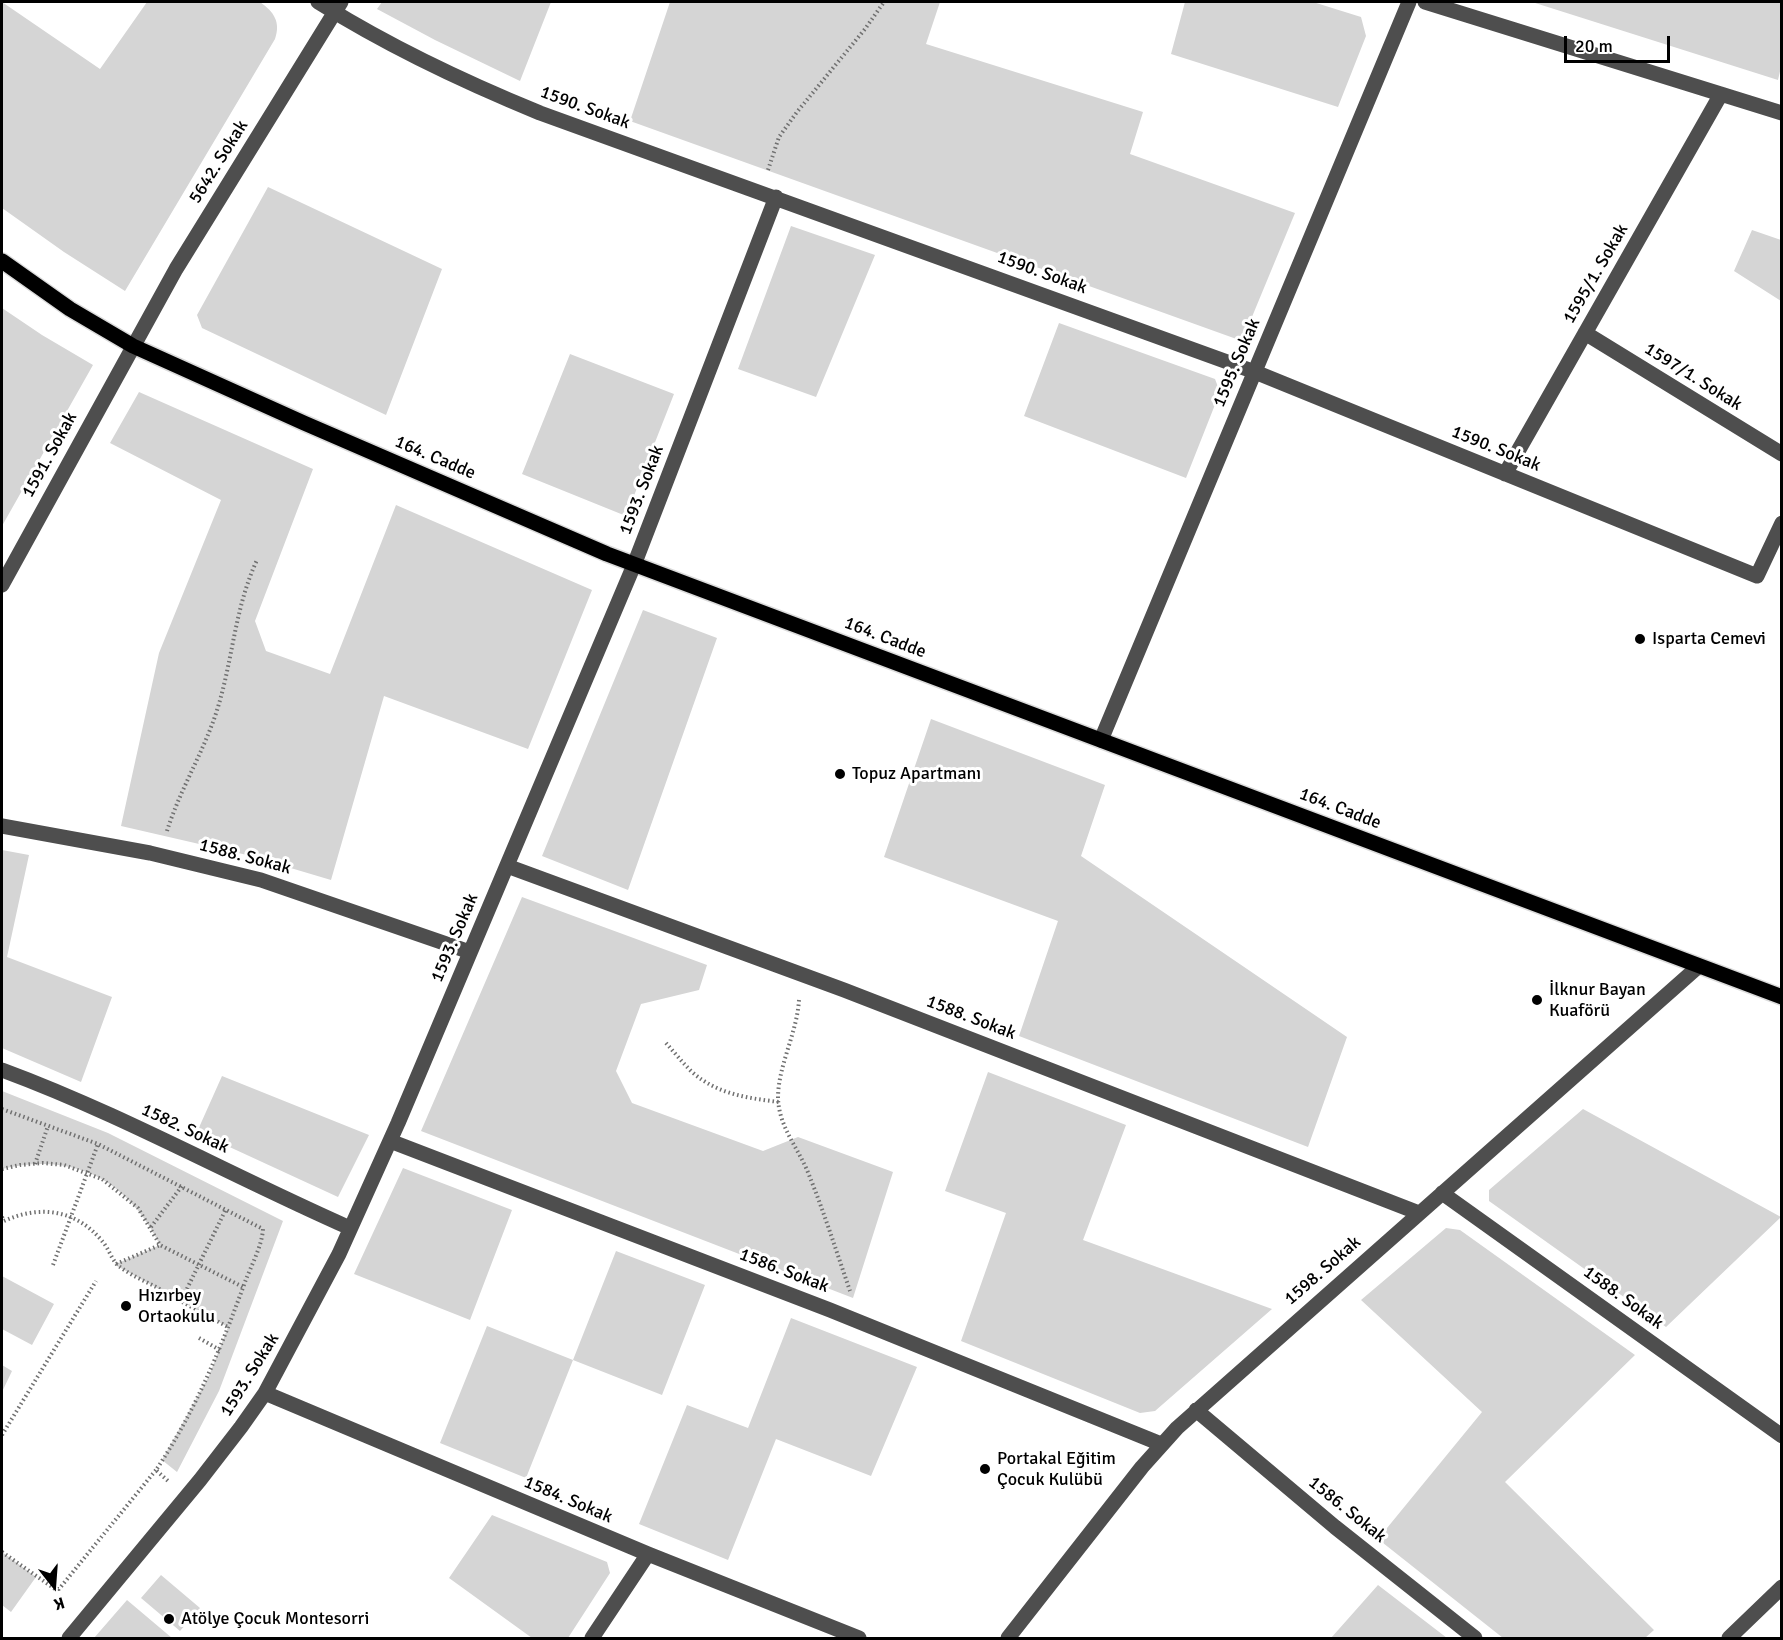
<!DOCTYPE html>
<meta charset="utf-8">
<style>
body{margin:0}
#map{position:relative;width:1783px;height:1640px;overflow:hidden;background:#fff;font-family:Signika,sans-serif}
canvas{display:block}
.frame{position:absolute;inset:0;border:3px solid #000;pointer-events:none}
.north{position:absolute;left:24px;top:1556px;width:60px;height:60px;-webkit-text-stroke:4px #fff;paint-order:stroke;rotate:163deg;font-size:16px;font-weight:700;line-height:24px;text-align:center;color:#000}
.north::after{content:'';display:block;margin:auto;width:21px;height:27px;background:#000;clip-path:polygon(50% 0,100% 100%,50% 72%,0 100%)}
.scale{position:absolute;left:1564px;top:36px;width:106px;height:27px;box-sizing:border-box;border:3px solid #000;border-top:0;padding-left:8px;font-size:18px;line-height:21px;white-space:nowrap;color:#000;-webkit-text-stroke:4px #fff;paint-order:stroke}
</style>
<div id="map">
<canvas width="1783" height="1640"></canvas>
<div class="frame"></div>
<div class="north">K</div>
<div class="scale">20 m</div>
</div>
<script>
const ctx = document.querySelector('canvas').getContext('2d');
ctx.lineJoin = 'round';
function fillPath(path, color) { ctx.fillStyle = color; ctx.fill(path, 'evenodd'); }
function trace(path, color, width, dash) { ctx.strokeStyle = color; ctx.lineWidth = width; ctx.lineCap = dash ? 'butt' : 'round'; ctx.setLineDash(dash || []); ctx.stroke(path); }
function write(font, color, halo, rows, align = 'center') {
  ctx.font = font + ' Signika,sans-serif'; ctx.lineWidth = 6; ctx.setLineDash([]); ctx.textBaseline = 'middle'; ctx.strokeStyle = halo; ctx.fillStyle = color; for (const [text, x, y, turn = 0] of rows) {
    ctx.save(); ctx.translate(x, y); ctx.rotate((+turn || 0) * Math.PI / 180); ctx.textAlign = isNaN(turn) ? turn : align; if (halo) ctx.strokeText(text, 0, 0); ctx.fillText(text, 0, 0); ctx.restore();
  }
}
fillPath(new Path2D(`
 M 2,2 L 100,69 L 147,2 L 260,2 C 274,12 281,22 275,39 L 125,291 L 64,252 L 2,208 Z
 M 382,2 L 551,2 L 520,81 L 435,40 L 377,9 Z
 M 670,2 L 940,2 L 926,44 L 1143,112 L 1130,154 L 1295,213 L 1242,341 L 630,121 Z
 M 1185,2 L 1313,2 L 1361,17 L 1366,36 L 1338,107 L 1171,54 Z
 M 1532,2 L 1781,2 L 1781,67 L 1778,80 Z
 M 268,187 L 442,269 L 386,415 L 202,328 L 197,315 Z
 M 791,226 L 875,255 L 816,397 L 738,369 Z
 M 1752,230 L 1781,240 L 1781,301 L 1734,271 Z
 M 2,308 L 42,335 L 93,365 L 2,526 Z
 M 1059,323 L 1215,379 L 1220,392 L 1186,478 L 1024,416 Z
 M 570,354 L 674,394 L 626,516 L 522,474 Z
 M 139,392 L 313,469 L 255,621 L 266,651 L 330,674 L 396,505 L 592,590 L 528,749 L 384,696 L 331,880 L 247,855 L 121,826 L 159,653 L 221,500 L 110,443 Z
 M 643,610 L 717,638 L 628,890 L 542,856 Z
 M 931,719 L 1105,785 L 1081,856 L 1347,1037 L 1308,1147 L 1019,1036 L 1058,921 L 884,857 Z
 M 2,850 L 29,855 L 7,957 L 112,997 L 81,1082 L 2,1048 Z
 M 522,897 L 707,965 L 699,990 L 641,1004 L 616,1071 L 632,1103 L 763,1151 L 798,1137 L 893,1172 L 853,1298 L 421,1131 Z
 M 988,1072 L 1126,1125 L 1083,1240 L 1272,1309 L 1155,1411 L 1140,1413 L 961,1341 L 1006,1213 L 945,1191 Z
 M 222,1076 L 369,1135 L 338,1197 L 197,1132 Z
 M 2,1091 L 108,1133 L 283,1221 L 219,1391 L 177,1472 L 162,1460 L 209,1376 L 228,1327 L 117,1266 L 116,1264 L 160,1245 C 127,1179 74,1152 2,1169 Z
 M 1583,1109 L 1781,1217 L 1666,1327 L 1489,1201 L 1489,1190 Z
 M 403,1168 L 512,1210 L 470,1320 L 354,1274 Z
 M 1446,1228 L 1460,1230 L 1635,1355 L 1505,1482 L 1654,1630 L 1645,1638 L 1503,1638 L 1378,1539 L 1482,1412 L 1361,1300 Z
 M 616,1251 L 705,1285 L 662,1395 L 573,1360 L 526,1478 L 440,1443 L 487,1326 L 573,1360 Z
 M 2,1276 L 54,1304 L 32,1345 L 2,1329 Z
 M 791,1318 L 917,1367 L 871,1476 L 776,1439 L 728,1560 L 639,1524 L 687,1405 L 748,1428 Z
 M 2,1365 L 12,1371 L 2,1392 Z
 M 492,1515 L 607,1562 L 610,1573 L 568,1638 L 532,1638 L 449,1578 Z
 M 2,1552 L 36,1577 L 11,1612 L 2,1605 Z
 M 161,1575 L 200,1608 L 180,1631 L 141,1598 Z
 M 1378,1585 L 1447,1638 L 1331,1638 Z
 M 127,1600 L 172,1638 L 94,1638 Z`), '#d5d5d5');
const major = new Path2D(`
 M 2,261 L 70,309 L 133,346 L 304,423 L 607,554 L 1782,997`);
trace(major, '#dbdbdb', 18);
trace(new Path2D(`
 M 768,170 L 779,137 L 797,112 L 865,29 L 884,2
 M 167,831 C 180,789 205,750 218,707 C 233,658 235,607 257,560
 M 799,1000 C 797,1033 778,1066 778,1098 C 779,1126 796,1145 807,1170 C 823,1209 836,1250 850,1291
 M 666,1043 C 674,1052 682,1062 691,1071 C 716,1094 747,1098 779,1102
 M 2,1109 L 98,1144 L 263,1229 C 262,1246 251,1266 245,1282 C 221,1348 195,1412 156,1470 L 168,1481
 M 35,1164 L 48,1126
 M 2,1169 L 20,1165 L 43,1163 L 64,1165 L 102,1179 L 138,1208 L 160,1245 L 243,1287
 M 2,1217 L 4,1221 C 39,1205 76,1209 102,1241 C 109,1248 112,1262 120,1267 C 131,1275 144,1281 156,1287 C 180,1301 204,1314 228,1327
 M 151,1227 L 182,1186
 M 116,1264 L 160,1245
 M 53,1265 L 98,1144
 M 181,1301 L 226,1209
 M 199,1338 L 220,1350
 M 2,1435 L 96,1281
 M 2,1552 L 55,1589 L 59,1589 L 156,1470`), '#707070', 4, [1.5, 3]);
trace(new Path2D(`
 M 318,2 C 388,46 464,82 540,113 L 1255,372 L 1757,576 L 1782,523
 M 1425,2 L 1782,113
 M 1585,333 L 1782,454
 M 1505,474 L 1721,94
 M 2,585 L 176,269 L 341,2
 M 1101,740 L 1409,2
 M 2,826 L 150,853 L 261,880 L 470,952
 M 507,866 L 844,990 L 1419,1213
 M 2,1070 C 121,1114 234,1177 350,1228
 M 390,1141 L 830,1310 L 1161,1444
 M 1442,1193 L 1782,1436
 M 265,1393 L 648,1554 L 859,1638
 M 1196,1410 L 1335,1527 L 1475,1638
 M 69,1638 L 200,1480 L 241,1427 L 265,1393 L 339,1254 L 398,1123 L 634,565 L 776,197
 M 592,1638 L 648,1554
 M 1008,1638 L 1142,1467 L 1177,1428 L 1699,966
 M 1729,1638 L 1782,1587`), '#4e4e4e', 15);
trace(major, '#000', 15);
for (const [x, y, r, color] of [
 [1640,639,6,"#000"],
 [840,774,6,"#000"],
 [1537,1000,6,"#000"],
 [126,1306,6,"#000"],
 [985,1469,6,"#000"],
 [169,1619,6,"#000"]
]) { const dot = new Path2D(); dot.arc(x, y, r, 0, 2 * Math.PI); ctx.fillStyle = color; ctx.fill(dot); trace(dot, '#fff', 2); }
write('18px', '#000', '#fff', [
 ["1590. Sokak",585,108,20],
 ["5642. Sokak",219,162,-58],
 ["1590. Sokak",1042,273,20],
 ["1595/1. Sokak",1596,274,-60],
 ["1595. Sokak",1237,363,-67],
 ["1597/1. Sokak",1693,377,32],
 ["1590. Sokak",1496,449,22],
 ["1591. Sokak",50,455,-61],
 ["164. Cadde",435,458,23],
 ["1593. Sokak",642,490,-69],
 ["164. Cadde",885,638,21],
 ["164. Cadde",1340,809,21],
 ["1588. Sokak",245,857,15],
 ["1593. Sokak",455,938,-67],
 ["1588. Sokak",971,1018,21],
 ["1582. Sokak",185,1129,25],
 ["1586. Sokak",784,1271,21],
 ["1598. Sokak",1323,1271,-41],
 ["1588. Sokak",1623,1298,36],
 ["1593. Sokak",250,1375,-58],
 ["1584. Sokak",568,1500,23],
 ["1586. Sokak",1347,1510,39]
]);
write('18px', '#000', '#fff', [
 ["Isparta Cemevi",1652,639],
 ["Topuz Apartmanı",852,774],
 ["İlknur Bayan",1549,990],
 ["Kuaförü",1549,1011],
 ["Hızırbey",138,1296],
 ["Ortaokulu",138,1317],
 ["Portakal Eğitim",997,1459],
 ["Çocuk Kulübü",997,1480],
 ["Atölye Çocuk Montesorri",181,1619]
], 'left');
</script>
